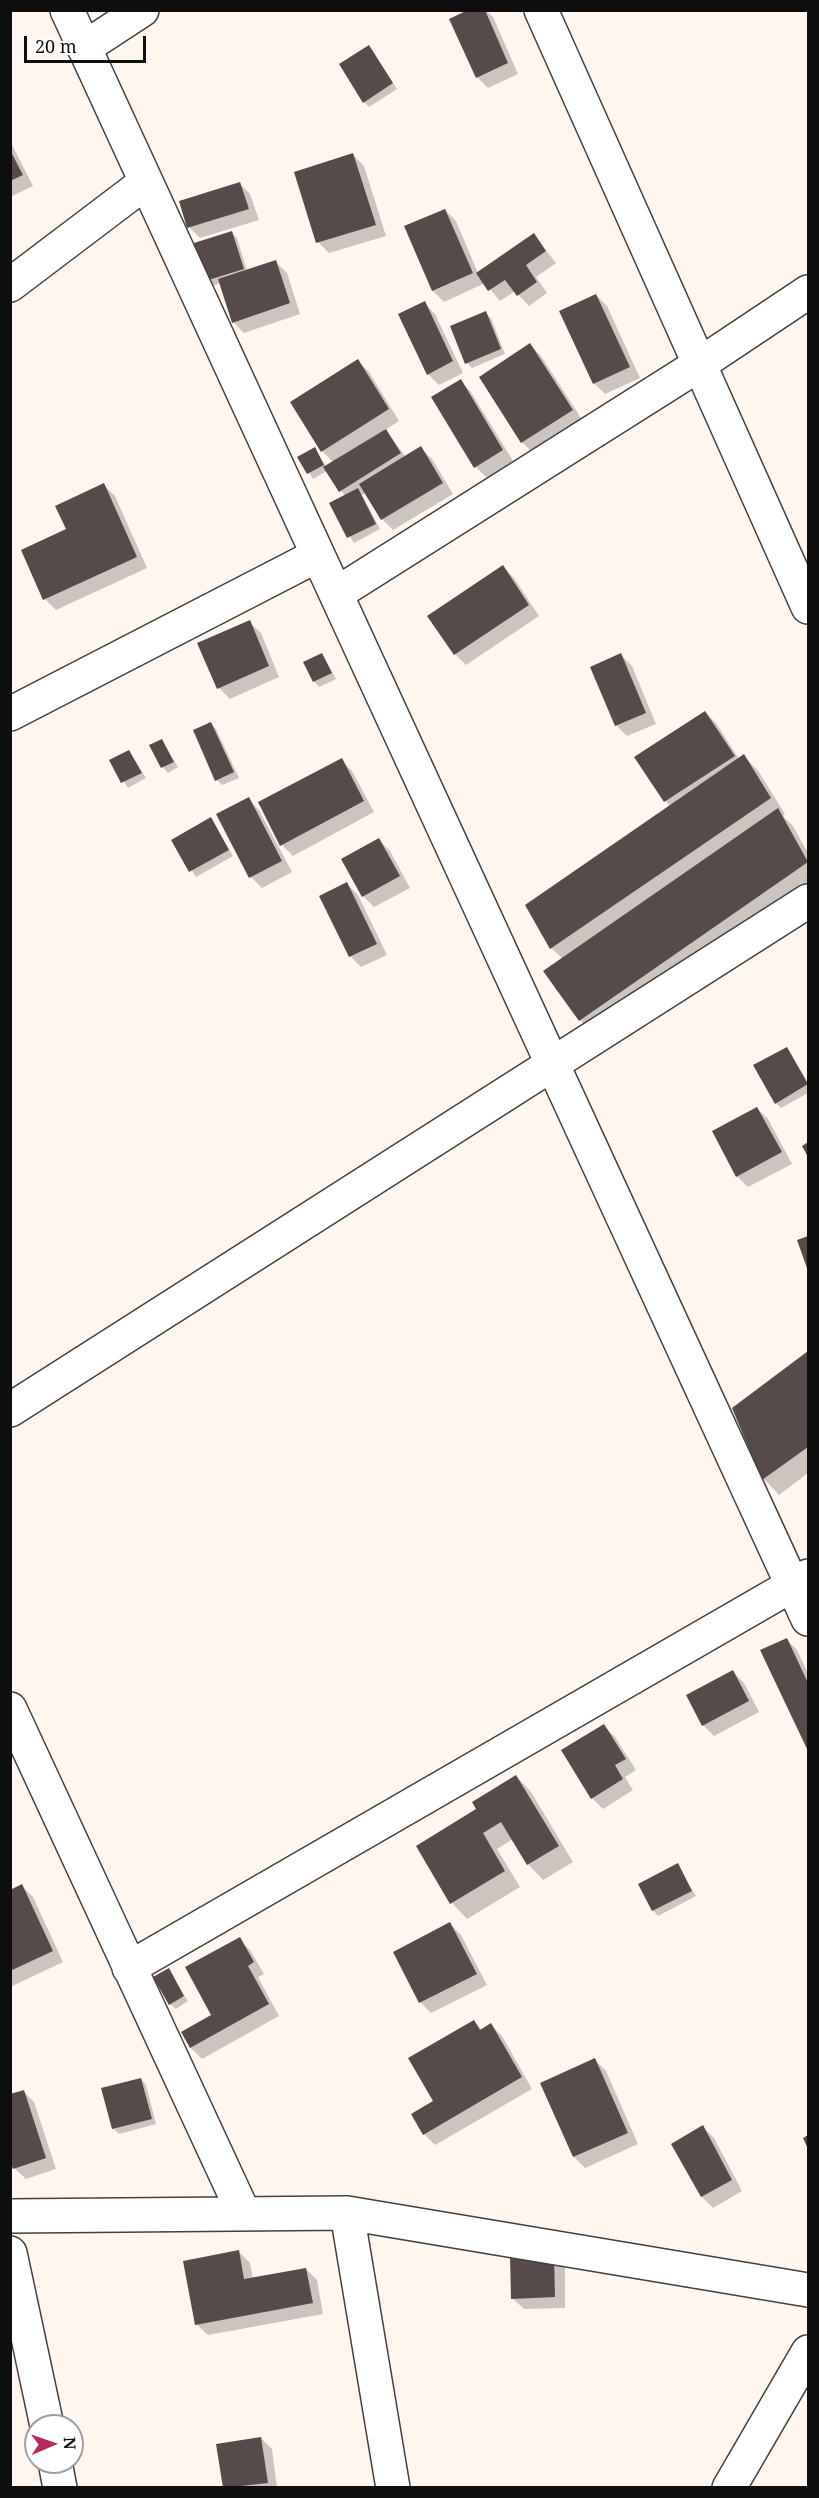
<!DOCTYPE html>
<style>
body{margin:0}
#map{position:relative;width:819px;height:2498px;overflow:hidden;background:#fef6ef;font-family:"Noto Serif",serif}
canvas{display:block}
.frame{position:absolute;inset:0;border:12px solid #0e0e0e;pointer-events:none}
.north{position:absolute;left:24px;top:2414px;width:60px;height:60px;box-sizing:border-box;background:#fff;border:2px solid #9f9f9f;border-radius:50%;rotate:88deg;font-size:16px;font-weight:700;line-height:24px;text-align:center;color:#0e0e0e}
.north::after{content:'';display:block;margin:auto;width:21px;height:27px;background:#b92a5e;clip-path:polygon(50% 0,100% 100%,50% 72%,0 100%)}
.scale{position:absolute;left:24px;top:36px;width:122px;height:27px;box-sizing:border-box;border:3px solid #0e0e0e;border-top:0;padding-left:8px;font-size:18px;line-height:21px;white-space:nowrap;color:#0e0e0e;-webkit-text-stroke:4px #fff;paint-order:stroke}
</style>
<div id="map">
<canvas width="819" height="2498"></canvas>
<div class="frame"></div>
<div class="north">N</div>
<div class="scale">20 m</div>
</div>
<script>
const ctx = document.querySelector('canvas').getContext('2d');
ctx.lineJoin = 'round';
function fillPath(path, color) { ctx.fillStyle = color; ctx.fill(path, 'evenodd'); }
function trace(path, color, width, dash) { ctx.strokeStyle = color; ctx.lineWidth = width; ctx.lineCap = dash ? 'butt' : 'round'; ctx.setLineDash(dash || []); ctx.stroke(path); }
fillPath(new Path2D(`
 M 472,10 L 486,10 L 493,17 L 518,74 L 488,88 L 477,77 Z
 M 369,47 L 397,89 L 369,107 L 364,102 Z
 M 10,141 L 33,186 L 10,197 Z
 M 353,155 L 364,166 L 386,236 L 329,253 L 318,242 Z
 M 239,183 L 250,194 L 259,220 L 200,238 L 189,227 Z
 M 445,210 L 456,221 L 478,273 L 534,235 L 556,263 L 536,277 L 547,293 L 529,306 L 515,291 L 500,301 L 485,283 L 444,302 L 433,291 L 406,227 Z
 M 232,233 L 237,238 L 247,271 L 276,262 L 287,273 L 300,314 L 244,333 L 233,322 L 221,283 L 212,286 L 207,280 Z
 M 596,295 L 607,306 L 640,378 L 605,394 L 594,383 Z
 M 424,303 L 435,314 L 463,373 L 439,385 L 428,374 Z
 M 485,313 L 491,318 L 505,354 L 472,368 L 467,363 Z
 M 530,345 L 541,356 L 583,421 L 533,453 L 522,442 Z
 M 358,361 L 369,372 L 399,421 L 385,430 L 406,457 L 421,448 L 432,459 L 453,494 L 393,530 L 382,519 L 366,493 L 362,495 L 380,529 L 354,543 L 331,504 L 345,496 L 327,471 L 313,479 L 299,458 L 314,449 L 327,467 L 334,463 L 322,451 Z
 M 460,381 L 471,392 L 513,461 L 487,478 L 476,467 L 433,397 Z
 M 104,485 L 115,496 L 147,568 L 56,610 L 45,599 L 67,530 Z
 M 503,567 L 514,578 L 539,616 L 466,665 L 455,654 Z
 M 249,622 L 261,633 L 279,677 L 230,699 L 219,688 Z
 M 322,654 L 336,679 L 319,687 L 314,681 Z
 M 621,655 L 632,666 L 656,724 L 627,736 L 616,725 Z
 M 705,712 L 716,723 L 739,759 L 744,756 L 759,772 L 785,814 L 783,816 L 793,826 L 808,853 L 808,888 L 595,1036 L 580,1020 L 563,959 L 551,948 L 670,807 L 636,757 Z
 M 211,724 L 216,729 L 239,778 L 222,785 L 217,780 Z
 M 161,740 L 178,767 L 168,773 L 163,767 Z
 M 129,751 L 146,778 L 128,788 L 111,761 Z
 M 341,760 L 352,771 L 374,812 L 293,856 L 282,845 Z
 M 248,799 L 259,810 L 292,872 L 262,888 L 251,877 Z
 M 211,819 L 233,856 L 196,877 L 173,840 Z
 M 379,840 L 390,851 L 410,888 L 374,907 L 363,896 Z
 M 347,884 L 358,895 L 387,955 L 361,967 L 350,956 Z
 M 787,1048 L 808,1083 L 808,1093 L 781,1108 L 776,1103 Z
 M 757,1108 L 768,1119 L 792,1164 L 748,1187 L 737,1176 Z
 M 808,1352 L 808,1473 L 779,1495 L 764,1479 L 734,1409 Z
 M 786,1639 L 797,1650 L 808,1673 L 808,1747 L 762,1651 Z
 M 733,1672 L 744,1683 L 759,1712 L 714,1736 L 703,1725 Z
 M 604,1726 L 615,1737 L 636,1770 L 625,1777 L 633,1790 L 603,1809 L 592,1798 Z
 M 516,1776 L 531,1792 L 573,1862 L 543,1880 L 528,1864 L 513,1839 L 497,1849 L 520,1887 L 467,1919 L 452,1903 L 478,1809 Z
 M 677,1865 L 696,1896 L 658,1916 L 653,1910 Z
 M 22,1886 L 33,1897 L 63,1962 L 10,1987 L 10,1891 Z
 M 450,1924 L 461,1935 L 487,1985 L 431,2013 L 420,2002 Z
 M 239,1939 L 250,1950 L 264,1974 L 258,1977 L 279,2016 L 202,2059 L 191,2048 L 183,2032 L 213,2016 Z
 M 168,1970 L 188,2001 L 176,2009 L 170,2004 Z
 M 474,2021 L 483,2031 L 491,2025 L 502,2036 L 532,2089 L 435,2145 L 424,2134 L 435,2102 Z
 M 595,2060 L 606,2071 L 638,2144 L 585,2168 L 574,2157 L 542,2084 Z
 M 141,2079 L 146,2085 L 156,2124 L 119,2134 L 113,2128 Z
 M 23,2091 L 34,2102 L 56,2169 L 26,2179 L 14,2168 Z
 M 703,2127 L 714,2138 L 742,2191 L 713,2208 L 702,2197 L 673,2144 Z
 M 239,2252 L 250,2263 L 253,2279 L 306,2269 L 317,2280 L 323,2314 L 208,2335 L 196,2324 Z
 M 554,2256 L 565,2267 L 565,2308 L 524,2309 L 512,2298 Z
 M 261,2438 L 272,2449 L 277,2488 L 225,2488 Z`), '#0003');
fillPath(new Path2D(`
 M 468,10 L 485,10 L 508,63 L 476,78 L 449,19 Z
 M 369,45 L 393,83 L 363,103 L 339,64 Z
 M 10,150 L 23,175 L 10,181 Z
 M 353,153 L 376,225 L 316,243 L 294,172 Z
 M 240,182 L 249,209 L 187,228 L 179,201 Z
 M 445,209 L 473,273 L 432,291 L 404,226 Z
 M 232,231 L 244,269 L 205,281 L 194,243 Z
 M 534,233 L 546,251 L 526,265 L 537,282 L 517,296 L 505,280 L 488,291 L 476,273 Z
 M 276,260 L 290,303 L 232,323 L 218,279 Z
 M 596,294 L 630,367 L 593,384 L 559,311 Z
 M 425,301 L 453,361 L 427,375 L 398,314 Z
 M 486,311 L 501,349 L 465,364 L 450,326 Z
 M 530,343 L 573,410 L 521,443 L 479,377 Z
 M 358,359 L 389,409 L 321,452 L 290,402 Z
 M 461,379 L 503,450 L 474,468 L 431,397 Z
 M 386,429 L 401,453 L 339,492 L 323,467 Z
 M 421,446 L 443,483 L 381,520 L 359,484 Z
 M 315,447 L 324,465 L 307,474 L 297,457 Z
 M 104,483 L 137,557 L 43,600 L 21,550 L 66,529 L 55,506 Z
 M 358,488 L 376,524 L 347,538 L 329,503 Z
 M 503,565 L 529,605 L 454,655 L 427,616 Z
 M 250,620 L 269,666 L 217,689 L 197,643 Z
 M 322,653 L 332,673 L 313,682 L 303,662 Z
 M 621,653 L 646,713 L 615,726 L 590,667 Z
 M 705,711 L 735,756 L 664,802 L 634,757 Z
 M 211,722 L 234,772 L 215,781 L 193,730 Z
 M 162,739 L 174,762 L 161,768 L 149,745 Z
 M 129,750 L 142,773 L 121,783 L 109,760 Z
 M 744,754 L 771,798 L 550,949 L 525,905 Z
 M 342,758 L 364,801 L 280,846 L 258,802 Z
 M 249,797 L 282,861 L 249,878 L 216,814 Z
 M 778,808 L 808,862 L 579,1021 L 543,971 Z
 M 211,817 L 229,850 L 189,872 L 171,840 Z
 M 379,838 L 400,876 L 362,897 L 341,859 Z
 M 347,882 L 377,944 L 349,957 L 319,896 Z
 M 787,1047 L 808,1084 L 775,1104 L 753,1065 Z
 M 757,1107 L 782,1152 L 736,1177 L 712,1131 Z
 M 808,1142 L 808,1157 L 802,1146 Z
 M 808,1236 L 808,1271 L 797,1240 Z
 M 808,1351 L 808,1447 L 762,1480 L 732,1408 Z
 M 787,1638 L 808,1683 L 808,1751 L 760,1650 Z
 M 733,1670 L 749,1701 L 702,1726 L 686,1695 Z
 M 604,1724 L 626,1759 L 615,1765 L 623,1779 L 591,1799 L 561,1750 Z
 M 516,1775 L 559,1846 L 527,1865 L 501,1822 L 483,1833 L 505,1871 L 450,1904 L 416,1846 L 476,1809 L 472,1802 Z
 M 678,1863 L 692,1891 L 652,1911 L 638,1884 Z
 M 22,1884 L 53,1951 L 10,1971 L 10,1890 Z
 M 450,1922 L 477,1974 L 419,2003 L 393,1952 Z
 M 240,1937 L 254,1962 L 248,1966 L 269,2004 L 190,2048 L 181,2032 L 211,2015 L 185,1967 Z
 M 169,1968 L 184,1996 L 169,2005 L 153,1977 Z
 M 474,2020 L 480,2030 L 491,2023 L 522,2077 L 423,2135 L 411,2114 L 433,2101 L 408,2058 Z
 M 595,2058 L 628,2133 L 573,2157 L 540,2083 Z
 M 141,2078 L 152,2119 L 112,2129 L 101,2088 Z
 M 24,2090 L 46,2158 L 13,2169 L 10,2161 L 10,2094 Z
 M 703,2125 L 732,2180 L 701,2197 L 671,2144 Z
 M 808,2135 L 808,2149 L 803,2138 Z
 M 239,2250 L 244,2279 L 306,2268 L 313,2303 L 195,2325 L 183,2261 Z
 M 554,2254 L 555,2297 L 511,2299 L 510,2255 Z
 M 261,2437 L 268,2483 L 223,2488 L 216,2444 Z`), '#564b4a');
const street = new Path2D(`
 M 67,10 L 808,1619
 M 541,10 L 808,607
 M 84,48 L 142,10
 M 10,285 L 146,182
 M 336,594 L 700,364 L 808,292
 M 10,714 L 318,555
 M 10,1410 L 808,901
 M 10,1709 L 244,2214
 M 129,1968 L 808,1576
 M 347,2213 L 393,2488
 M 10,2216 L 347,2213 L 808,2290
 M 10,2253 L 47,2426
 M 55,2462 L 60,2488
 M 729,2488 L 808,2352`);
trace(street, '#414141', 36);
trace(street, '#fff', 33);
</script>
